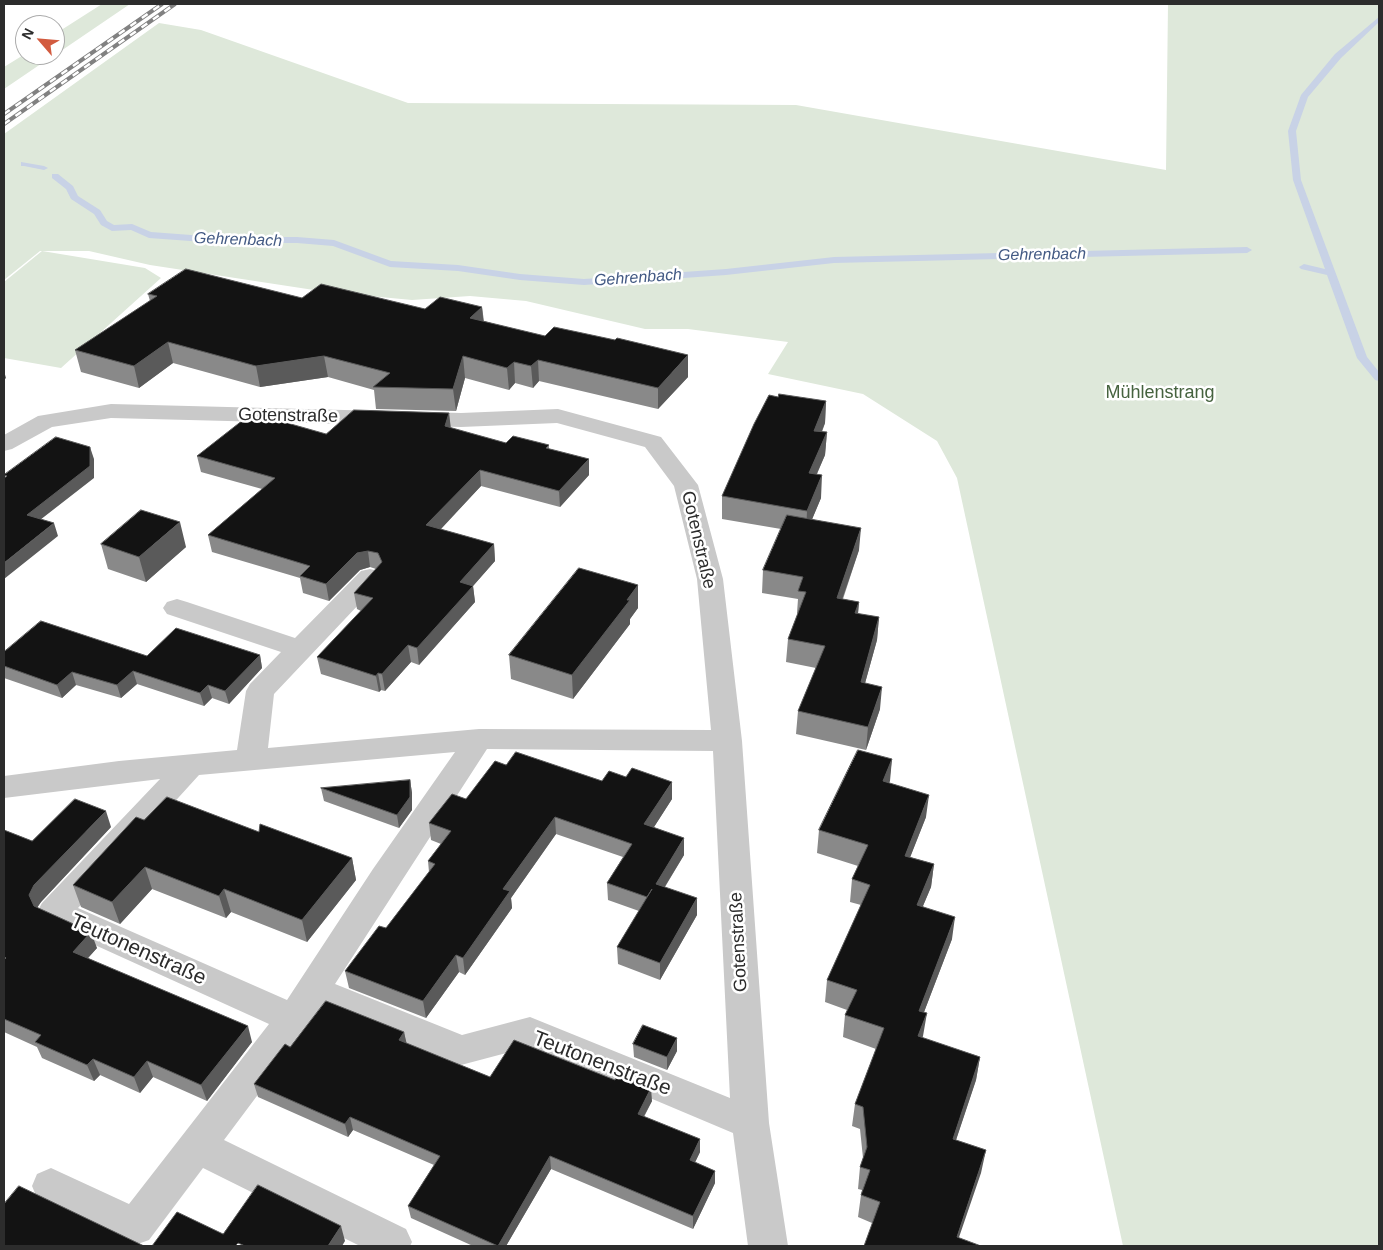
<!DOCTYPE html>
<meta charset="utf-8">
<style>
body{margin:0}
#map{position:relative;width:1383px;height:1250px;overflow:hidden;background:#fff;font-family:Arial,sans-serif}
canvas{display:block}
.frame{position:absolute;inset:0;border:5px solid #2c2c2c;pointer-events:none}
.north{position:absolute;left:15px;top:15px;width:50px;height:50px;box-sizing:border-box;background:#fff;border:1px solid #ababab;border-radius:50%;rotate:297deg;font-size:14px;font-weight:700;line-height:20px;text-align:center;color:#2c2c2c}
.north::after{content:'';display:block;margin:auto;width:18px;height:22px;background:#d25b3f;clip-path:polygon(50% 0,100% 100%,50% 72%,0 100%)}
</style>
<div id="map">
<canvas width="1383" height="1250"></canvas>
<div class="frame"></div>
<div class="north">N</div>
</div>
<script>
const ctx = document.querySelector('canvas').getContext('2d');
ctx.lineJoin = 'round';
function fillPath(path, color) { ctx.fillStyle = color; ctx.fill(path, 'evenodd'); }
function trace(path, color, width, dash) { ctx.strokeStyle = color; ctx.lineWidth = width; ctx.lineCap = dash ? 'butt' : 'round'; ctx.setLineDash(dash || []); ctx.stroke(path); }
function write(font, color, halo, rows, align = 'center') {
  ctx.font = font + ' Arial,sans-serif'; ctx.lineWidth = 5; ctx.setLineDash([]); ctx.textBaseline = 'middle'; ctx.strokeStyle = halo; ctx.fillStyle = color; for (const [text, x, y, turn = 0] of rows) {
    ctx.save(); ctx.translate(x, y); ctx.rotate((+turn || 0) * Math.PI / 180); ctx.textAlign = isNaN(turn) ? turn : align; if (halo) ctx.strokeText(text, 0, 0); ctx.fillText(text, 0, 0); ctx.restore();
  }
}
fillPath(new Path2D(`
 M 102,4 L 130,4 L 55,55 L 55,34 Z
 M 1168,4 L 1379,4 L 1379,1246 L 1123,1246 L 957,478 L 937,441 L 863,394 L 768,374 L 788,342 L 688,329 L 645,329 L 526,301 L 470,296 L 412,300 L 327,292 L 150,265 L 89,251 L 40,251 L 4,280 L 4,134 L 159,23 L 201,30 L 408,103 L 796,105 L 1166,170 Z
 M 25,54 L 54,55 L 4,89 L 4,67 Z
 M 42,251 L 145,268 L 161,278 L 61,368 L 4,358 L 4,282 Z`), '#dee8da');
fillPath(new Path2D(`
 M 1379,17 L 1379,22 L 1341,58 L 1308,97 L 1296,131 L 1301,180 L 1367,357 L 1379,372 L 1379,381 L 1375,380 L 1357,358 L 1327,275 L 1301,269 L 1299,267 L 1304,264 L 1325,269 L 1293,180 L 1288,131 L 1301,95 L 1335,54 Z
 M 21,162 L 44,166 L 48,168 L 44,170 L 24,166 L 21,166 Z
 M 52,174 L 58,174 L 73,186 L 78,196 L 100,210 L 107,221 L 114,225 L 132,224 L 151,232 L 218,237 L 297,237 L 334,240 L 391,261 L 458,265 L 520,274 L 584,279 L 726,269 L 834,257 L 1247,247 L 1252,250 L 1247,253 L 834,263 L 726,275 L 584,285 L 520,280 L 458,271 L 390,267 L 333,246 L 297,243 L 218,243 L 149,238 L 131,230 L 112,231 L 101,225 L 94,214 L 71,199 L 66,189 L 52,178 Z`), '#c8d2e6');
fillPath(new Path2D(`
 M 111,404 L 461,413 L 558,409 L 661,437 L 698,485 L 723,579 L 742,741 L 769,1123 L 788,1246 L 748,1246 L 733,1133 L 529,1047 L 461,1065 L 320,1008 L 307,1029 L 224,1140 L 406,1229 L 412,1242 L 410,1246 L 360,1246 L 203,1168 L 149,1240 L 135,1245 L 37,1198 L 32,1186 L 37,1174 L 51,1168 L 129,1204 L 269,1024 L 42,921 L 37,912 L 42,903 L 160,779 L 4,798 L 4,776 L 119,761 L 237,750 L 246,691 L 250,684 L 281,652 L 167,614 L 163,608 L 167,602 L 177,599 L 187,602 L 295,638 L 361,571 L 370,569 L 379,571 L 383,577 L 379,583 L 274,694 L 268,748 L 479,729 L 711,730 L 697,579 L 674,486 L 645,447 L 557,423 L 461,427 L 111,418 L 52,427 L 12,449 L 4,451 L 4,435 L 38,416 ZM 487,749 L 713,751 L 730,1098 L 530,1017 L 462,1035 L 335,984 ZM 455,752 L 373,869 L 287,1000 L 78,908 L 199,775 Z`), '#c9c9c9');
const rail = new Path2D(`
 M 4,114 L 162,4
 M 4,124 L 175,4`);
trace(rail, '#818181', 4);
trace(rail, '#fff', 2.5, [7]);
fillPath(new Path2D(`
 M 148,294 L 302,298 L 425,309 L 482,307 L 484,321 L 688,377 L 658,409 L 539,381 L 533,388 L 515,383 L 509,390 L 465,378 L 456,411 L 376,409 L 374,390 L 328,377 L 260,387 L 173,363 L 139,388 L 81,372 L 75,350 L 150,301 Z
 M 778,397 L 826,401 L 825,423 L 822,432 L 827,432 L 825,455 L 817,474 L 821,498 L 812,519 L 859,550 L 843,599 L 859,602 L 858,614 L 879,617 L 877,640 L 865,683 L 880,709 L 866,750 L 796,734 L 798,711 L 816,668 L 786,662 L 788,639 L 798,613 L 797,613 L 798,599 L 762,593 L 763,570 L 781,529 L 722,519 L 722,496 Z
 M 449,413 L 450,428 L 506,443 L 549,445 L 549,449 L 589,475 L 560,507 L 481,486 L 440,529 L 494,544 L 495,561 L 473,586 L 475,602 L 419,665 L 411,662 L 385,691 L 381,690 L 379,692 L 321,674 L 317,657 L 361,611 L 357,609 L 354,593 L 376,569 L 370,567 L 360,570 L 329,601 L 303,593 L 300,578 L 212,552 L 208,535 L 262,489 L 201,472 L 197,456 Z
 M 101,544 L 186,547 L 146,582 L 108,569 Z
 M 638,585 L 638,608 L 630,619 L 630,624 L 573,699 L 511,679 L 509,655 Z
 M 4,652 L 147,656 L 260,655 L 262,668 L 229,704 L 212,698 L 204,706 L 137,684 L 121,698 L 76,685 L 62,698 L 4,678 Z
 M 892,759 L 889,783 L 926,817 L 910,857 L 934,864 L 931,887 L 923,906 L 952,939 L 924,1012 L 922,1038 L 980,1057 L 976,1080 L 956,1140 L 981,1173 L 872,1223 L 858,1217 L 861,1195 L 862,1190 L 858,1189 L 860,1167 L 863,1158 L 860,1129 L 852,1126 L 855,1104 L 876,1049 L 843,1037 L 845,1015 L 847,1010 L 825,1002 L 827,980 L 861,905 L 850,902 L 852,879 L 858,866 L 817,853 L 819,830 Z
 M 506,765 L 602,781 L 672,799 L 654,827 L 684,855 L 665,887 L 697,915 L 660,980 L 618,964 L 617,947 L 639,911 L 608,900 L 607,883 L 623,857 L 556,834 L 511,898 L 512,908 L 465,975 L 459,972 L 426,1018 L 349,988 L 345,971 L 386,928 L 429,872 L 428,861 L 441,844 L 431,840 L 429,823 L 466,799 Z
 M 410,780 L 412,793 L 412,810 L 399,828 L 324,801 L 321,788 Z
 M 144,820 L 259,832 L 352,858 L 356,880 L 307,942 L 231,912 L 226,918 L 152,889 L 120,924 L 81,907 L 73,885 Z
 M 111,827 L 41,902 L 37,907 L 97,948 L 88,958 L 252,1042 L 207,1101 L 153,1077 L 140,1093 L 100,1075 L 94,1081 L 42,1058 L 37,1047 L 4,1032 L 4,830 L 32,841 Z
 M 404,1032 L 406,1043 L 490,1077 L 652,1101 L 644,1117 L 700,1152 L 695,1162 L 715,1171 L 715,1183 L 693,1229 L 551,1169 L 506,1246 L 473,1246 L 411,1218 L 408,1206 L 434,1165 L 353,1130 L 348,1137 L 258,1097 L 254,1084 L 290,1047 Z
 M 633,1044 L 677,1051 L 667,1070 L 634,1057 Z`), '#898989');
fillPath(new Path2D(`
 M 482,307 L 484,328 L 470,318 Z
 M 168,342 L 173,363 L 139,388 L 134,366 Z
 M 688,355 L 688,377 L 658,409 L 658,388 Z
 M 324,356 L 328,377 L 260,387 L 256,366 Z
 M 463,356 L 465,378 L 456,411 L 453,389 Z
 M 538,360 L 539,381 L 533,388 L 531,366 Z
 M 514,362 L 515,383 L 509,390 L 507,368 Z
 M 4,371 L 6,378 L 4,380 Z
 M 826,401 L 825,423 L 813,453 L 814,431 Z
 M 449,413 L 451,429 L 445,426 Z
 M 827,432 L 825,455 L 807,496 L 809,473 Z
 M 90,447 L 94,459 L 94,478 L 31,527 L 27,515 Z
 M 589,459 L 589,475 L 560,507 L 559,491 Z
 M 480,470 L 481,486 L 429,542 L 426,525 Z
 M 822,475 L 821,498 L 806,534 L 807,511 Z
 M 180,522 L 186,547 L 146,582 L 139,557 Z
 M 54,523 L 58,536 L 4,579 L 4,563 Z
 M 861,528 L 859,550 L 835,620 L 837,598 Z
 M 494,544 L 495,561 L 473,586 L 475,602 L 419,665 L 417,648 L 460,582 Z
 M 368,551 L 370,567 L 360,570 L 329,601 L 326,584 L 357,553 Z
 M 638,585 L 638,608 L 630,619 L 630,624 L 573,699 L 572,675 Z
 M 859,602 L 857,624 L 855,613 Z
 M 879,617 L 877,640 L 859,705 L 861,682 Z
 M 408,645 L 411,662 L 385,691 L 382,674 Z
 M 260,655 L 262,668 L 229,704 L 225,691 Z
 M 133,671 L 137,684 L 121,698 L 117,685 Z
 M 72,672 L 76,685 L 62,698 L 57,685 Z
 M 378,673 L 381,690 L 379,692 L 376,676 Z
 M 208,685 L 212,698 L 204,706 L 200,693 Z
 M 882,687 L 880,709 L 866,750 L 868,727 Z
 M 892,759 L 890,781 L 880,804 L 883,781 Z
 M 410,780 L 412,793 L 412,810 L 399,828 L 397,815 Z
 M 672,782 L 672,799 L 645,841 L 644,824 Z
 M 929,795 L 926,817 L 902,878 L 905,856 Z
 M 106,811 L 111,827 L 41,902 L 35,911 L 29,895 L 34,885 Z
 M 555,817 L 556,834 L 511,898 L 512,908 L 465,975 L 463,958 L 503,889 Z
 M 684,838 L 684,855 L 656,901 L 656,884 Z
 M 352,858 L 356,880 L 307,942 L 302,920 Z
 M 934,864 L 931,887 L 914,927 L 917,905 Z
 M 145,867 L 152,889 L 120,924 L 112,902 Z
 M 224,889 L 231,912 L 226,918 L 219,896 Z
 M 697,898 L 697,915 L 660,980 L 660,963 Z
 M 955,917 L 952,939 L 916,1033 L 919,1011 Z
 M 91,932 L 97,948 L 79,968 L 73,952 Z
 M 456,955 L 459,972 L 426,1018 L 423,1001 Z
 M 927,1013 L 923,1036 L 915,1059 L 918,1036 Z
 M 248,1026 L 252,1042 L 207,1101 L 201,1085 Z
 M 404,1032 L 407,1045 L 399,1040 Z
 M 677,1038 L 677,1051 L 667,1070 L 667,1057 Z
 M 980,1057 L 976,1080 L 949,1161 L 953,1139 Z
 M 93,1059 L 100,1075 L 94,1081 L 87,1065 Z
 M 147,1061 L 153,1077 L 140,1093 L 134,1077 Z
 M 651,1088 L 652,1101 L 638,1127 L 638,1114 Z
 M 350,1117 L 353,1130 L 348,1137 L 345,1124 Z
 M 700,1139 L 700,1152 L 690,1173 L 690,1160 Z
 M 986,1150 L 981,1173 L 956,1246 L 957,1237 Z
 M 550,1156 L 551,1169 L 506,1246 L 498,1246 Z
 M 715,1171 L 715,1183 L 693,1229 L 693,1216 Z
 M 341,1226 L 345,1241 L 342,1246 L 328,1246 Z`), '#5a5a5a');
const building = new Path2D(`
 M 186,269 L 302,298 L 321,284 L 425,309 L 440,297 L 482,307 L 470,318 L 545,336 L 554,327 L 615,340 L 617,338 L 688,355 L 658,388 L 538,360 L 531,366 L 514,362 L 507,368 L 463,356 L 453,389 L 373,387 L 390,373 L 324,356 L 256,366 L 168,342 L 134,366 L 75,350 L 157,296 L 148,294 Z
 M 779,394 L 826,401 L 814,431 L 827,432 L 809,473 L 822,475 L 807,511 L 722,496 L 754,424 L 769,395 L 778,397 Z
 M 354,410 L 449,413 L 445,426 L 506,443 L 513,436 L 549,445 L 546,448 L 589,459 L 559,491 L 480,470 L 426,525 L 494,544 L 460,582 L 473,586 L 417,648 L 408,645 L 382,674 L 378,673 L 376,676 L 317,657 L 373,598 L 354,593 L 382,562 L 378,553 L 368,551 L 357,553 L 326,584 L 300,576 L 310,566 L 208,535 L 275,478 L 197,456 L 252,413 L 326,434 Z
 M 56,437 L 90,447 L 90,466 L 27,515 L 54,523 L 4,563 L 4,478 L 7,476 L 4,475 Z
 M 141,510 L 180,522 L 139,557 L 101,544 Z
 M 787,515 L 861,528 L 837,598 L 859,602 L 855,613 L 879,617 L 861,682 L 882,687 L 868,727 L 798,711 L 825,646 L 788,639 L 806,592 L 798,591 L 803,577 L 763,570 Z
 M 579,568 L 638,585 L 627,600 L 630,600 L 572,675 L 509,655 Z
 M 41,621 L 147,656 L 176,628 L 260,655 L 225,691 L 208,685 L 200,693 L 133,671 L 117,685 L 72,672 L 57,685 L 4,666 L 4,652 Z
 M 858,750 L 892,759 L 883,781 L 929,795 L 905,856 L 934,864 L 917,905 L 955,917 L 919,1011 L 927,1013 L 918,1036 L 980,1057 L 953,1139 L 986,1150 L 957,1237 L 981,1246 L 864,1246 L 880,1202 L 861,1195 L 870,1170 L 860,1167 L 867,1147 L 863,1107 L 855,1104 L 884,1028 L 845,1015 L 857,990 L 827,980 L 870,885 L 852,879 L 868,845 L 819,830 Z
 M 516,752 L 602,781 L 609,771 L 626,777 L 632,768 L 672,782 L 644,824 L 684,838 L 656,884 L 697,898 L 660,963 L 617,947 L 652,889 L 647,897 L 607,883 L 632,844 L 555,817 L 503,889 L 510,891 L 463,958 L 456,955 L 423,1001 L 345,971 L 379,926 L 386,928 L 435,864 L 428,861 L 451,831 L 429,823 L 452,794 L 466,799 L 495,761 L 506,765 Z
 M 410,780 L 410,797 L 397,815 L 321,788 Z
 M 167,797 L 259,832 L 260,824 L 352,858 L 302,920 L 224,889 L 219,896 L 145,867 L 112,902 L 73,885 L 136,817 L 144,820 Z
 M 75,799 L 106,811 L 34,885 L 29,895 L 34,906 L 91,932 L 73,952 L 248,1026 L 201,1085 L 147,1061 L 134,1077 L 93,1059 L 87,1065 L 35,1042 L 41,1035 L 4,1019 L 4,960 L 6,958 L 4,956 L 4,830 L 32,841 Z
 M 326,1001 L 404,1032 L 399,1040 L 490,1077 L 514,1040 L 615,1080 L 618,1074 L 651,1088 L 638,1114 L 700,1139 L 690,1160 L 715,1171 L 693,1216 L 550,1156 L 498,1246 L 408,1206 L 440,1156 L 350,1117 L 345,1124 L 254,1084 L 285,1044 L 290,1047 Z
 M 643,1025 L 677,1038 L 667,1057 L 633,1044 Z
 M 258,1185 L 341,1226 L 328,1246 L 245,1246 L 238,1243 L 235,1246 L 152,1246 L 177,1212 L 223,1234 Z
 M 19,1186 L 144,1246 L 4,1246 L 4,1204 Z`);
fillPath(building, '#131313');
trace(building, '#5a5a5a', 1);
write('italic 16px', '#435a84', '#fff', [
 ["Gehrenbach",238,240,2],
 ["Gehrenbach",1042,255,-1],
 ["Gehrenbach",638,278,-4]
]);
write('18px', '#45623e', '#fff', [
 ["Mühlenstrang",1160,393]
]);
write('18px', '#2c2c2c', '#fff', [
 ["Gotenstraße",288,416,1],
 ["Gotenstraße",698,540,77],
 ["Gotenstraße",739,942,-93]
]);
write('21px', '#2c2c2c', '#fff', [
 ["Teutonenstraße",138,950,24],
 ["Teutonenstraße",602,1064,21]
]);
</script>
